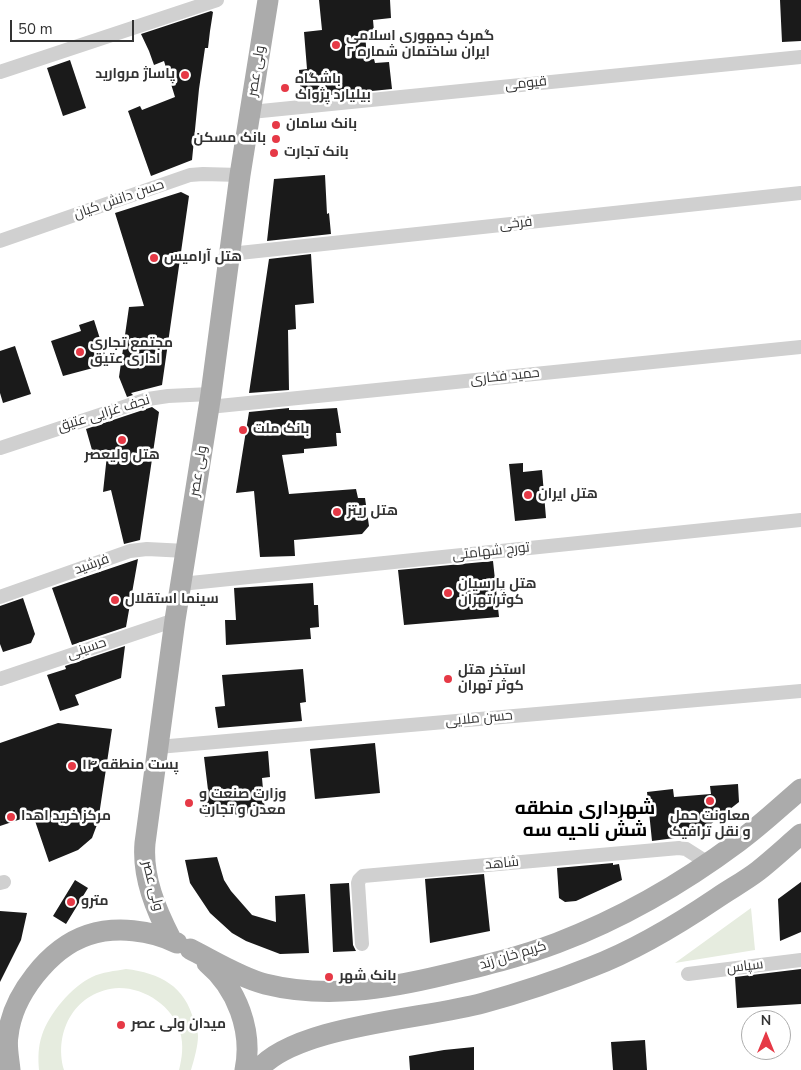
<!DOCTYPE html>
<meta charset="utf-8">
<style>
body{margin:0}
#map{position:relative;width:801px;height:1070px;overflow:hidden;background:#fff;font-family:"Nunito Sans",sans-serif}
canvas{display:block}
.north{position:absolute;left:741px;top:1010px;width:50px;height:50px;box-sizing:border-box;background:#fff;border:1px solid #adadad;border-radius:50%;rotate:0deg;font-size:14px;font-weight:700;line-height:20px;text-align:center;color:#333}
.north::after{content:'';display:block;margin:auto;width:18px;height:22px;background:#e63946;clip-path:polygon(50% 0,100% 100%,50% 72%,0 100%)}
.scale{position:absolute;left:10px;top:20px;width:124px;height:22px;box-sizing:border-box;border:2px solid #333;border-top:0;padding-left:6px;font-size:15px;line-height:18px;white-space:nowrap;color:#333;-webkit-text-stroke:4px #fff;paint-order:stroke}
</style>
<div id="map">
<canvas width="801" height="1070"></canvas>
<div class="north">N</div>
<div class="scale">50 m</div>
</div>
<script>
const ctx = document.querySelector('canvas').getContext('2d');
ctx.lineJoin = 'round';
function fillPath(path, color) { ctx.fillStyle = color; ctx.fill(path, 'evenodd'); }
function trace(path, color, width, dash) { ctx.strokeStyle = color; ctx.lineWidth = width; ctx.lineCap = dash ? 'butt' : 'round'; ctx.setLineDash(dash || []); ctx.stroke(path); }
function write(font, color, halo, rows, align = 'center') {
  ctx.font = font + ' "Nunito Sans",Cairo,sans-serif'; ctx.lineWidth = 5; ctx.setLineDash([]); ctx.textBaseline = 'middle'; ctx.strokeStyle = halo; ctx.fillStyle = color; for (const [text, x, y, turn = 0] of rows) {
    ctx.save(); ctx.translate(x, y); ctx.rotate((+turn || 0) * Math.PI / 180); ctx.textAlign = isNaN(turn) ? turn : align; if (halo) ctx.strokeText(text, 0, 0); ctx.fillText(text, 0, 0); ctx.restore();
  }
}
fillPath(new Path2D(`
 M 751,908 L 755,950 L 675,963 Z
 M 126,969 C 160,973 185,986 194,1021 C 195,1025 198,1031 198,1036 C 198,1046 194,1060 191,1070 L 179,1070 C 182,1058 184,1045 180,1032 C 173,1007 146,988 119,988 C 76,990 53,1031 64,1070 L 39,1070 C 38,1058 38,1047 42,1035 C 49,1014 72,986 92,977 C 102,972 115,971 126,969 Z`), '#e6ecdf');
fillPath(new Path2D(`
 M 319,0 L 390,0 L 391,18 L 373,20 L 374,31 L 365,32 L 367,60 L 374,59 L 375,63 L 389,62 L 392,89 L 301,98 L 299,70 L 307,69 L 304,32 L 322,30 Z
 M 780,0 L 801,0 L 801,41 L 782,42 Z
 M 211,11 L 213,12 L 210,31 L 208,48 L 205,48 L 199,89 L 192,160 L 151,176 L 128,111 L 140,106 L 142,110 L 175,97 L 164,61 L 154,65 L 149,51 L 141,34 Z
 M 70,60 L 86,108 L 63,116 L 47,68 Z
 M 325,175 L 327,214 L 329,213 L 331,234 L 267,241 L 274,179 Z
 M 181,192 L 189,196 L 162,385 L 131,393 L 133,395 L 127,397 L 119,377 L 129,307 L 144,306 L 115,213 Z
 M 311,254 L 314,303 L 295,305 L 296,329 L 288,330 L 289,390 L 249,393 L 269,259 Z
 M 94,320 L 108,364 L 63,376 L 51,341 L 81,331 L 79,325 Z
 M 15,346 L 31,394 L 3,403 L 0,393 L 0,351 Z
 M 152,407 L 159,412 L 140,540 L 124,544 L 111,490 L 103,492 L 107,455 L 94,457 L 86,429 Z
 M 289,408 L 289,410 L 301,410 L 337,408 L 341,433 L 336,433 L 337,446 L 304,449 L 304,453 L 282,455 L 289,494 L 356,489 L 358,498 L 365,498 L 369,526 L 362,534 L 294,540 L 295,556 L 260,557 L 254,491 L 236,493 L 249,412 Z
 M 523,463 L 523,472 L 542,470 L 546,518 L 515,521 L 509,464 Z
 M 138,559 L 126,627 L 72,645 L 52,588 Z
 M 493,561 L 499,617 L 404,625 L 398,570 Z
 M 313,583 L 314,605 L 318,605 L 319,627 L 310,628 L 311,639 L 226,645 L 225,620 L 236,620 L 234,588 Z
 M 23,598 L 35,634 L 31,643 L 3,652 L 0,644 L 0,606 Z
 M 125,646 L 121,678 L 75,695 L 79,705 L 60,711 L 47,675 L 66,669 L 65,666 Z
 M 303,669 L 306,702 L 300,703 L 302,721 L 218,728 L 215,707 L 225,706 L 222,675 Z
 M 58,723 L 112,729 L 98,822 L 92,838 L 78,850 L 49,862 L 33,815 L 0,826 L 0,743 Z
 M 375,743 L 380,793 L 315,799 L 310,749 Z
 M 268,751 L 270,777 L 262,778 L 265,812 L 205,817 L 202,791 L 208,790 L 204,757 Z
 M 738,784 L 739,802 L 697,835 L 652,841 L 647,792 L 673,789 L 674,797 L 711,794 L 710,786 Z
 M 217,857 L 224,880 L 231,891 L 252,915 L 276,922 L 275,896 L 305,894 L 309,953 L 280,954 L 246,941 L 232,933 L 210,913 L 190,883 L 185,860 Z
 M 613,863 L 613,865 L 619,864 L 622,880 L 576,901 L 565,902 L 559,898 L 557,868 Z
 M 484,874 L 490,931 L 430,943 L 425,879 Z
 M 75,880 L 88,888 L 66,924 L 53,916 Z
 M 801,882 L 801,932 L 780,941 L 778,899 Z
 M 349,883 L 353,945 L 356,951 L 333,952 L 330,884 Z
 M 0,911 L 27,913 L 21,940 L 0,982 Z
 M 801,969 L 801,1004 L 737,1008 L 735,977 Z
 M 645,1040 L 647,1070 L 613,1070 L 611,1042 Z
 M 474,1047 L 474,1070 L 410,1070 L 409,1056 L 444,1050 Z`), '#1a1a1a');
trace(new Path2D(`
 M 0,72 L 217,0
 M 251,112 L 801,57
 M 0,241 L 190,175 L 203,174 L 240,175
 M 230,254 L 801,193
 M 209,407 L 801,347
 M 0,448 L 148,399 L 168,396 L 211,394
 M 181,584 L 801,520
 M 0,597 L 130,551 L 147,549 L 186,551
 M 0,679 L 175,620
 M 158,747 L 801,691
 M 0,883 L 4,882
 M 362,944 L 358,883 L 359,880 L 363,876 L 679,848 L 686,849 L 708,863
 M 688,974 L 801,960`), '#d0d0d0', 14);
trace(new Path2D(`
 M 171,939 C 156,910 142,877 145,843 L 175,620 L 211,394 L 240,175 L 268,0
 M 190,949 C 212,960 241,978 265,984 C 325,999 386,989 444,975 C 482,966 520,957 557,943 C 620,919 683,883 738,842 C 760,826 780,807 801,789
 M 207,963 C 237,988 253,1031 245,1070
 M 10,1070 C 9,1059 6,1046 8,1036 C 12,996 49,948 88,935 C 116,926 151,930 177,943
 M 258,1070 C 295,1025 426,1019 483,1003 C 519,993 556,981 591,967 C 636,950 677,925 717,898 C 730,889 745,881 758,871 C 773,859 787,846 801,834`), '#ababab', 21);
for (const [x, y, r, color] of [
 [336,45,5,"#e63946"],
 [185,75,5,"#e63946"],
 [285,88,5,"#e63946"],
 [276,125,5,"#e63946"],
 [276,139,5,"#e63946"],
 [274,153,5,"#e63946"],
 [154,258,5,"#e63946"],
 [80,352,5,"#e63946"],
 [243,430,5,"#e63946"],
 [122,440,5,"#e63946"],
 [528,495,5,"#e63946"],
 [337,512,5,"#e63946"],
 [448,593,5,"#e63946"],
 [115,600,5,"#e63946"],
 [448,679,5,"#e63946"],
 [72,766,5,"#e63946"],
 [710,801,5,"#e63946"],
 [189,803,5,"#e63946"],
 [11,817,5,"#e63946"],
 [71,902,5,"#e63946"],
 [329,977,5,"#e63946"],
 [121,1025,5,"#e63946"]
]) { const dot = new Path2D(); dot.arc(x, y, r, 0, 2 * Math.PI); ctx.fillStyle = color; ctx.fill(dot); trace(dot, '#fff', 2); }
write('bold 14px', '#333', '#fff', [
 ["گمرک جمهوری اسلامی",346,37],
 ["ایران ساختمان شماره ۲",346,53],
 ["پاساژ مروارید",175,75,"right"],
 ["باشگاه",295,80],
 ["بیلیارد پژواک",295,96],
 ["بانک سامان",286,125],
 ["بانک مسکن",266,139,"right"],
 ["بانک تجارت",284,153],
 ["هتل آرامیس",164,258],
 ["مجتمع تجاری",90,344],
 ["اداری عتیق",90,360],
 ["بانک ملت",253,430],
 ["هتل ولیعصر",122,456,"center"],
 ["هتل ايران",538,495],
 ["هتل ریتز",347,512],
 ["هتل پارسیان",458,585],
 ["کوثر تهران",458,601],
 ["سینما استقلال",125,600],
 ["استخر هتل",458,671],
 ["کوثر تهران",458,687],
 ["پست منطقه ۱۴",82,766],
 ["وزارت صنعت و",199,795],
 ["معدن و تجارت",199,811],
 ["مرکز خرید اهدا",21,817],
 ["معاونت حمل",710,817,"center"],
 ["و نقل ترافیک",710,833,"center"],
 ["مترو",81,902],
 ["بانک شهر",339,977],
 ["میدان ولی عصر",131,1025]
], 'left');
write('14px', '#333', '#fff', [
 ["ولی عصر",257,71,-81],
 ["قیومی",526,84,-6],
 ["حسن دانش کیان",119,200,-19],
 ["فرخی",516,224,-6],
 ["حمید فخاری",505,377,-6],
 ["نجف غزایی عتیق",104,414,-17],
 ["ولی عصر",199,471,-81],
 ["تورج شهامتی",491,552,-6],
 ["فرشید",92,565,-20],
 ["حسینی",87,649,-19],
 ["حسن ملایی",479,719,-5],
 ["شاهد",502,864,-5],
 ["ولی عصر",152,886,76],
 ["کریم خان زند",513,956,-17],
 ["سپاس",745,967,-7]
]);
write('bold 19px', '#000', '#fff', [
 ["شهرداری منطقه",585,809],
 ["شش ناحیه سه",585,831]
]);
</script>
